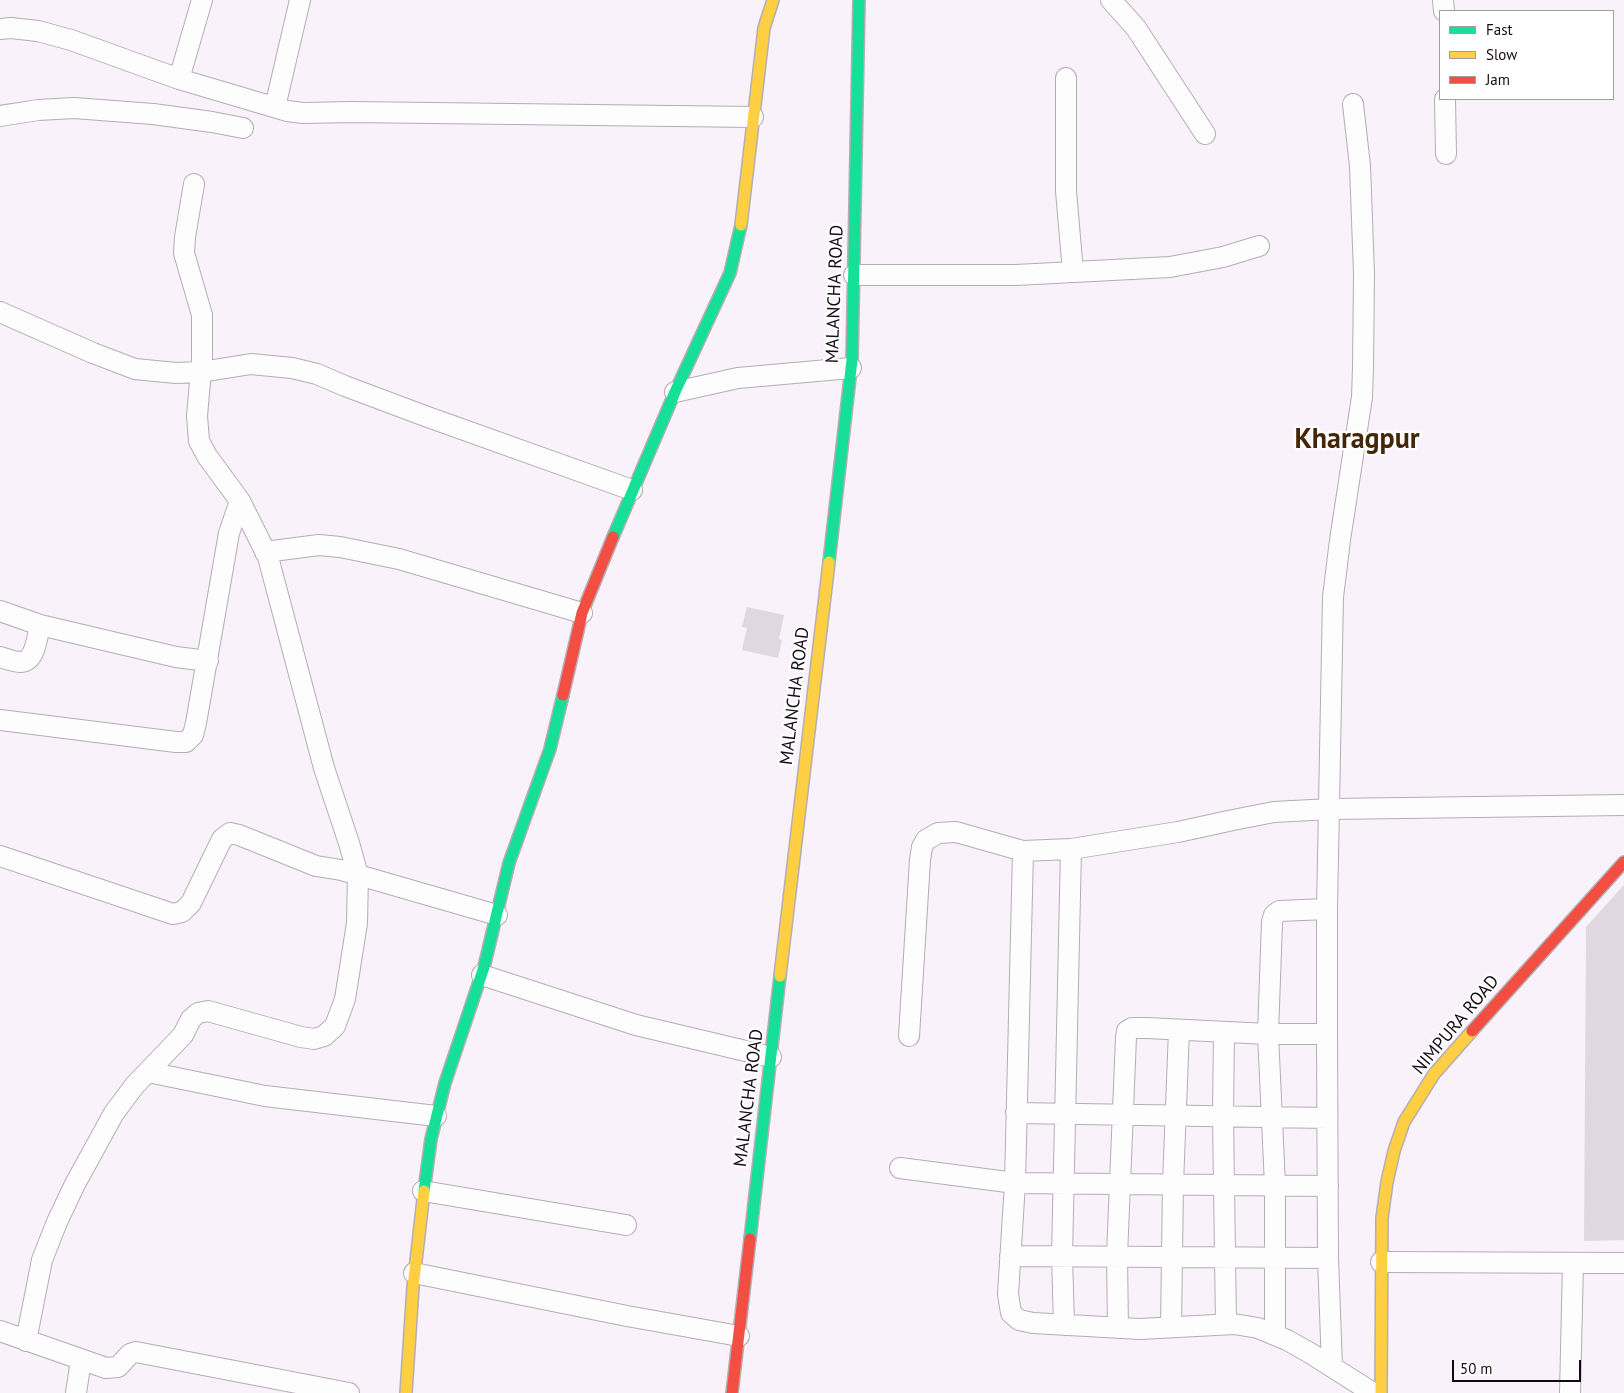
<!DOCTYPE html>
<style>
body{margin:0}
#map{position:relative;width:1624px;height:1393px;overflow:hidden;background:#faf2fa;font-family:"PT Sans",sans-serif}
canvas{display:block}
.legend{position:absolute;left:1439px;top:10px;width:175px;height:90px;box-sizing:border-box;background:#fff;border:1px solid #a19da1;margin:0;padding:6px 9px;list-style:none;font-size:15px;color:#130b13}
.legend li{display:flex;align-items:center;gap:10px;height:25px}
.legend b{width:25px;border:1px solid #a19da1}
.scale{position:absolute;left:1452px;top:1360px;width:129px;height:22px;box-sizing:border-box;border:2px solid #130b13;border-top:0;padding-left:6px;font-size:15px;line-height:18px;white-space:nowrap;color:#130b13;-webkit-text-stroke:4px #fff;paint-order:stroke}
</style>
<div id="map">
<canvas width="1624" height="1393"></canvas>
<ul class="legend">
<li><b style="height:6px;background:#16e098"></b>Fast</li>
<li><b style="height:6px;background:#ffcf43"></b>Slow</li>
<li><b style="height:6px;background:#f24e42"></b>Jam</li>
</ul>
<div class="scale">50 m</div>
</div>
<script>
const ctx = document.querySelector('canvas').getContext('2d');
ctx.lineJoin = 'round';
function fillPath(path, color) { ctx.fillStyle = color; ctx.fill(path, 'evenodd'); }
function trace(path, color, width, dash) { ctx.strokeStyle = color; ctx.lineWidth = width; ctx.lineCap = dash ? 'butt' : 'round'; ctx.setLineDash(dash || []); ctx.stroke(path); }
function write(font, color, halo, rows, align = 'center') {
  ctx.font = font + ' "PT Sans",sans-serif'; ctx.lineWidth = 4.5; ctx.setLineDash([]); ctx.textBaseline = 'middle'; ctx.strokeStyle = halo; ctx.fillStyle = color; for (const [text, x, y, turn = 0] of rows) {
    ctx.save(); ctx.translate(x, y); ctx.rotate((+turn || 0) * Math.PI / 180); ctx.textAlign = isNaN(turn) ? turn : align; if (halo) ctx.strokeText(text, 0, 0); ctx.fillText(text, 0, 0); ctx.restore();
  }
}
fillPath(new Path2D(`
 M 747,607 L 784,615 L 779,639 L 782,640 L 778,658 L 742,650 L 747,628 L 742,627 Z
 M 1624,885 L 1624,1240 L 1584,1241 L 1586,927 Z`), '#e0d8e0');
const street = new Path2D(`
 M 1111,0 L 1136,28 L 1205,134
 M 1443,0 L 1444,11
 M 0,29 L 11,28 L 38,31 L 71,40 L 179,79 L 287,111 L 303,113 L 351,112 L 753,117
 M 1066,78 L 1066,191 L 1073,272
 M 179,79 L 202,0
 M 1445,99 L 1446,154
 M 275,107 L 300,0
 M 0,116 L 38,110 L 74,108 L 153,114 L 212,122 L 243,128
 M 854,275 L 1016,275 L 1170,267 L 1223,257 L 1259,246
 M 0,312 L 93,353 L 135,369 L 176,373 L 201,372 L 251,364 L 292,368 L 317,374 L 345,386 L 425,416 L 632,490
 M 675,392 L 738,378 L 851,368
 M 265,552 L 319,545 L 340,547 L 399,559 L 582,613
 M 0,611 L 40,625 L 176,657 L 208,661
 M 0,657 C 6,659 14,662 20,662 C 36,662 37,636 40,625
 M 0,720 L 176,742 L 186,742 L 193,735 L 196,723 L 229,533 L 240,501
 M 1023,851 L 1015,1183 L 1008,1294 L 1011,1313 L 1019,1320 L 1033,1323 L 1140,1329 L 1234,1324 L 1258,1328 L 1287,1340 L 1310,1353 L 1373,1393
 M 0,856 L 173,914 L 182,912 L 191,903 L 222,839 L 230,833 L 239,835 L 316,866 L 341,870 L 497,915
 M 482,975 L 636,1025 L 771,1057
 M 1224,1032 L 1223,1116 L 1226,1324
 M 909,1036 L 920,860 L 922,847 L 926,840 L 938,833 L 956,832 L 1023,851 L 1071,849 L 1178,832 L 1233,820 L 1274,812 L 1330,809 L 1624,805
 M 148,1072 L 265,1096 L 436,1116
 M 1016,1113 L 1327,1118
 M 900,1168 L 1015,1183 L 1328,1186
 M 423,1191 L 626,1225
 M 1010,1256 L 1328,1258
 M 1381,1262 L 1624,1263
 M 414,1273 L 627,1316 L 739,1336
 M 1064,1325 L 1062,1256 L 1071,849
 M 1171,1327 L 1173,1184 L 1179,1030
 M 1118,1328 L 1117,1256 L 1126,1037 L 1127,1031 L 1132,1028 L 1147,1028 L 1268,1034 L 1327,1034
 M 0,1331 L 106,1368 L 118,1367 L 130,1354 L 136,1352 L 349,1393
 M 1275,1335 L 1275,1185 L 1268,1034 L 1272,922 L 1274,915 L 1279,911 L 1327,909
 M 26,1341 L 42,1260 L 57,1222 L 75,1184 L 114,1113 L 135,1085 L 183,1035 L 191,1019 L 198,1013 L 208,1011 L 301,1037 L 314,1039 L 324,1036 L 335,1026 L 345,999 L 357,923 L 358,875 L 349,843 L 324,768 L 268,557 L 240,501 L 207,456 L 199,441 L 197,416 L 202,359 L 202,315 L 184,253 L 185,237 L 194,184
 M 1332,1367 L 1328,1258 L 1327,1034 L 1327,909 L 1333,597 L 1340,540 L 1362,397 L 1363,368 L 1364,274 L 1360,166 L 1353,104
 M 76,1393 L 81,1360
 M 1570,1393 L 1573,1263`);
const fast = new Path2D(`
 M 613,537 L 675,392 L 730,273 L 741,225
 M 829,562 L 852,360 L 859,0
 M 424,1191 L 431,1139 L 445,1083 L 484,967 L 509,863 L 550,749 L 563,695
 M 750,1239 L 780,976`);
const slow = new Path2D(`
 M 741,225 L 764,28 L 773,0
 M 780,976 L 829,562
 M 406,1393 L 413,1287 L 424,1191
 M 1381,1393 L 1382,1218 L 1387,1182 L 1394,1151 L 1404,1122 L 1434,1074 L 1472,1031`);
const jam = new Path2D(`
 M 563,695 L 582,613 L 613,537
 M 1472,1031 L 1624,862
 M 732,1393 L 750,1239`);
trace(street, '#b4adb4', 22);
trace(fast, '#b4adb4', 14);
trace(slow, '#b4adb4', 14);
trace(jam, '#b4adb4', 14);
trace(street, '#fefdfe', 20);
trace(fast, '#16e098', 11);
trace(slow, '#ffcf43', 11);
trace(jam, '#f24e42', 11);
write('18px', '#130b13', '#fff', [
 ["MALANCHA ROAD",835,294,-88],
 ["MALANCHA ROAD",795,696,-83],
 ["NIMPURA ROAD",1456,1025,-50],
 ["MALANCHA ROAD",749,1098,-83]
]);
write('bold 28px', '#442709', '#fff', [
 ["Kharagpur",1357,440]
]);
</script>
